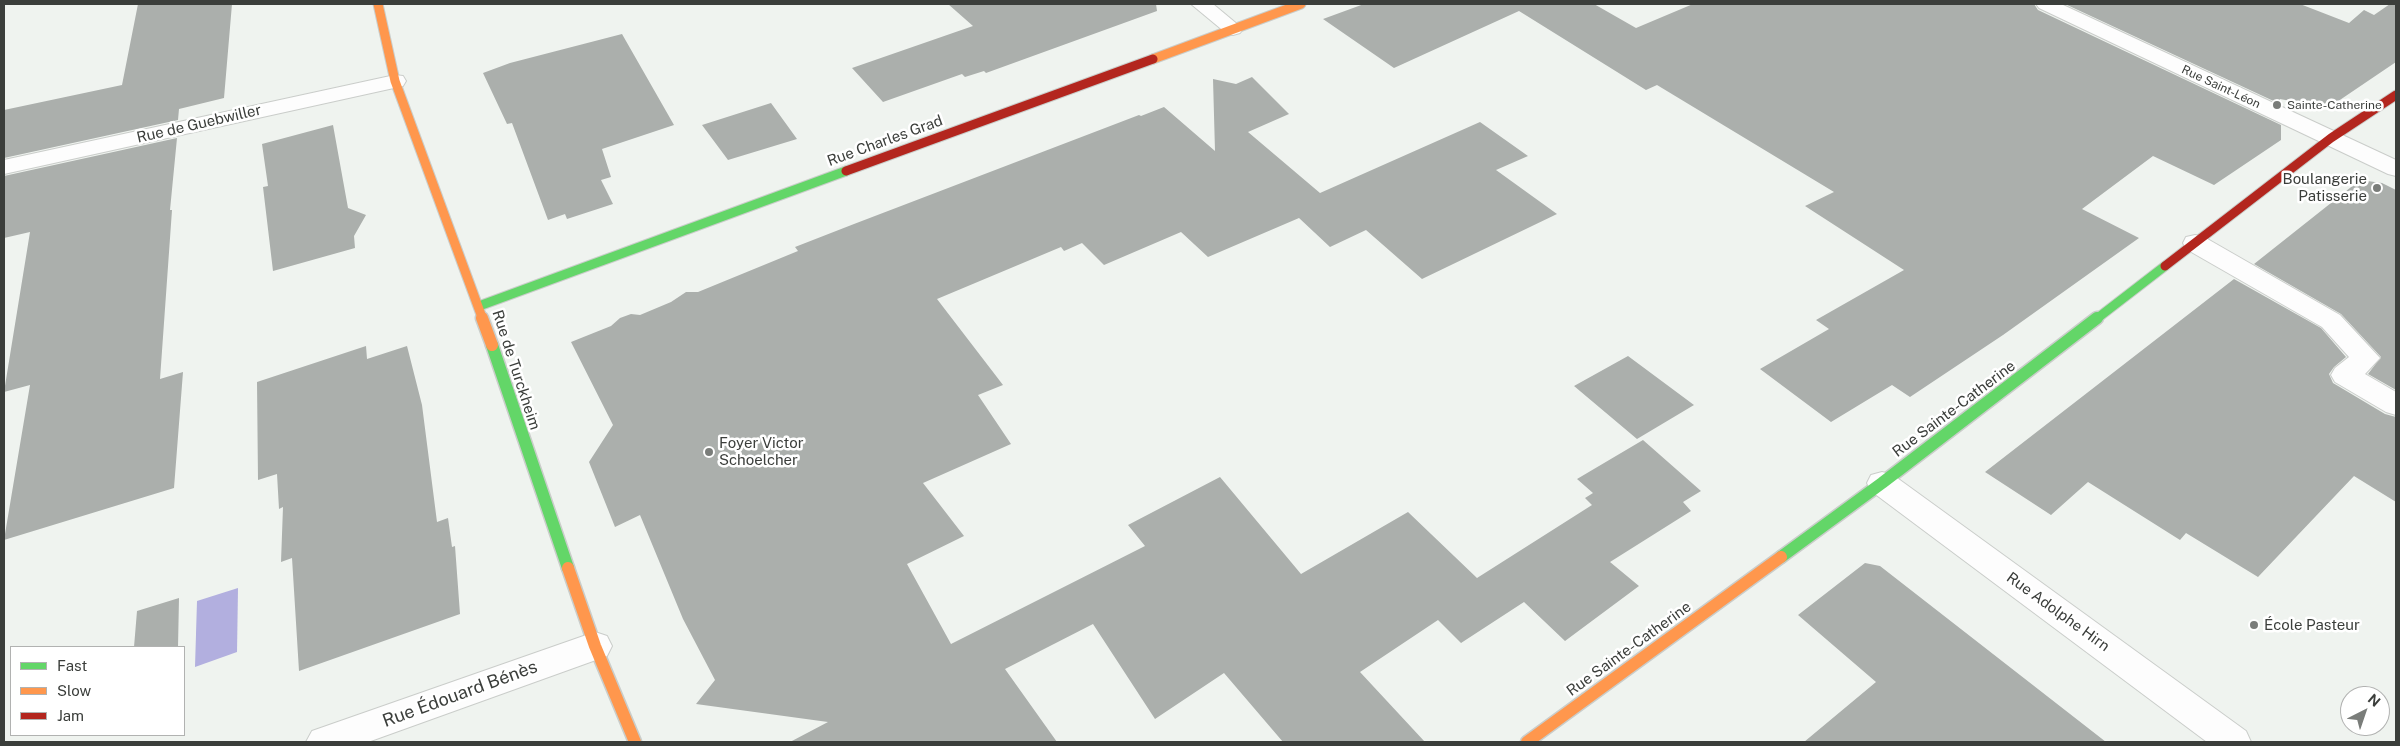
<!DOCTYPE html>
<meta charset="utf-8">
<style>
body{margin:0}
#map{position:relative;width:2400px;height:746px;overflow:hidden;background:#eff3ef;font-family:"Public Sans",sans-serif}
canvas{display:block}
.frame{position:absolute;inset:0;border:5px solid #3b3e3b;pointer-events:none}
.legend{position:absolute;left:10px;top:646px;width:175px;height:90px;box-sizing:border-box;background:#fff;border:1px solid #b1b2b1;margin:0;padding:6px 9px;list-style:none;font-size:15px;color:#3b3e3b}
.legend li{display:flex;align-items:center;gap:10px;height:25px}
.legend b{width:25px;border:1px solid #b1b2b1}
.north{position:absolute;left:2340px;top:686px;width:50px;height:50px;box-sizing:border-box;background:#fff;border:1px solid #b1b2b1;border-radius:50%;rotate:41deg;font-size:14px;font-weight:700;line-height:20px;text-align:center;color:#3b3e3b}
.north::after{content:'';display:block;margin:auto;width:18px;height:22px;background:#7a7d7a;clip-path:polygon(50% 0,100% 100%,50% 72%,0 100%)}
</style>
<div id="map">
<canvas width="2400" height="746"></canvas>
<div class="frame"></div>
<ul class="legend">
<li><b style="height:6px;background:#63d668"></b>Fast</li>
<li><b style="height:6px;background:#ff974d"></b>Slow</li>
<li><b style="height:6px;background:#b3261e"></b>Jam</li>
</ul>
<div class="north">N</div>
</div>
<script>
const ctx = document.querySelector('canvas').getContext('2d');
ctx.lineJoin = 'round';
function fillPath(path, color) { ctx.fillStyle = color; ctx.fill(path, 'evenodd'); }
function trace(path, color, width, dash) { ctx.strokeStyle = color; ctx.lineWidth = width; ctx.lineCap = dash ? 'butt' : 'round'; ctx.setLineDash(dash || []); ctx.stroke(path); }
function write(font, color, halo, rows, align = 'center') {
  ctx.font = font + ' "Public Sans",sans-serif'; ctx.lineWidth = 5; ctx.setLineDash([]); ctx.textBaseline = 'middle'; ctx.strokeStyle = halo; ctx.fillStyle = color; for (const [text, x, y, turn = 0] of rows) {
    ctx.save(); ctx.translate(x, y); ctx.rotate((+turn || 0) * Math.PI / 180); ctx.textAlign = isNaN(turn) ? turn : align; if (halo) ctx.strokeText(text, 0, 0); ctx.fillText(text, 0, 0); ctx.restore();
  }
}
fillPath(new Path2D(`
 M 238,588 L 237,652 L 195,667 L 197,601 Z`), '#b2afdf');
fillPath(new Path2D(`
 M 138,4 L 232,4 L 224,98 L 179,109 L 178,120 L 4,158 L 4,110 L 122,85 Z
 M 948,4 L 1156,4 L 1157,11 L 986,73 L 984,71 L 965,77 L 962,74 L 883,102 L 852,68 L 973,26 Z
 M 1364,4 L 1594,4 L 1636,28 L 1693,4 L 2034,4 L 2038,10 L 2281,125 L 2281,140 L 2214,185 L 2153,156 L 2082,209 L 2139,238 L 2003,335 L 1910,397 L 1892,385 L 1831,422 L 1760,369 L 1829,329 L 1816,320 L 1904,270 L 1805,206 L 1834,192 L 1657,85 L 1646,90 L 1519,11 L 1394,68 L 1323,19 Z
 M 2065,4 L 2300,4 L 2349,23 L 2364,10 L 2374,15 L 2390,4 L 2396,4 L 2396,62 L 2328,108 L 2280,99 L 2280,104 Z
 M 622,34 L 674,125 L 602,149 L 611,177 L 601,180 L 613,204 L 567,219 L 565,214 L 548,220 L 512,123 L 507,124 L 483,73 L 510,63 Z
 M 1252,77 L 1289,114 L 1248,132 L 1320,193 L 1480,122 L 1528,156 L 1496,170 L 1557,214 L 1422,279 L 1366,230 L 1330,247 L 1299,218 L 1208,257 L 1181,232 L 1104,265 L 1082,243 L 1064,251 L 1061,247 L 937,299 L 1003,385 L 978,395 L 1011,444 L 923,483 L 964,536 L 907,564 L 951,644 L 1145,546 L 1128,525 L 1220,477 L 1301,574 L 1408,512 L 1477,578 L 1592,505 L 1585,498 L 1593,493 L 1577,479 L 1643,440 L 1701,491 L 1683,502 L 1691,511 L 1610,562 L 1639,586 L 1565,641 L 1524,602 L 1461,643 L 1438,620 L 1360,672 L 1425,742 L 1283,742 L 1224,673 L 1155,719 L 1093,624 L 1005,669 L 1057,742 L 790,742 L 828,722 L 696,704 L 715,680 L 683,619 L 640,515 L 615,527 L 589,462 L 613,425 L 571,342 L 611,326 L 620,318 L 631,314 L 640,315 L 671,302 L 686,292 L 698,292 L 798,251 L 795,247 L 854,224 L 1139,115 L 1141,116 L 1164,107 L 1215,151 L 1213,79 L 1236,84 Z
 M 771,103 L 797,139 L 728,160 L 702,125 Z
 M 333,125 L 348,208 L 366,215 L 354,236 L 355,248 L 273,271 L 263,187 L 268,186 L 262,144 Z
 M 177,138 L 170,210 L 172,210 L 160,379 L 183,372 L 174,488 L 4,540 L 30,385 L 4,392 L 30,232 L 4,238 L 4,176 Z
 M 2360,180 L 2382,183 L 2396,190 L 2396,390 L 2368,374 L 2381,357 L 2341,314 L 2254,264 Z
 M 2234,279 L 2321,328 L 2346,357 L 2334,367 L 2329,374 L 2333,383 L 2385,414 L 2396,417 L 2396,502 L 2354,476 L 2258,577 L 2186,533 L 2180,540 L 2088,482 L 2051,515 L 1985,472 Z
 M 366,346 L 367,359 L 407,346 L 422,405 L 437,522 L 448,518 L 452,547 L 455,546 L 460,614 L 299,671 L 292,558 L 281,562 L 283,507 L 279,509 L 277,474 L 258,480 L 257,382 Z
 M 1628,356 L 1694,405 L 1637,439 L 1574,386 Z
 M 1865,563 L 1880,566 L 2106,742 L 1804,742 L 1876,682 L 1798,615 Z
 M 179,598 L 178,647 L 134,647 L 137,611 Z`), '#abafac');
const lane = new Path2D(`
 M 2195,235 L 2204,237 L 2340,315 L 2380,358 L 2365,374 L 2396,392 L 2396,415 L 2386,412 L 2335,382 L 2331,375 L 2335,368 L 2349,357 L 2322,327 L 2186,249 L 2183,243 L 2186,237 Z`);
const street = new Path2D(`
 M 1191,4 L 1213,4 L 1243,29 L 1240,33 L 1233,35 L 1226,33 Z
 M 2036,4 L 2061,4 L 2396,160 L 2396,176 L 2388,174 L 2039,8 Z
 M 395,75 L 403,76 L 406,81 L 403,86 L 4,174 L 4,160 Z
 M 1882,472 L 1893,475 L 2246,731 L 2251,742 L 2207,742 L 1871,491 L 1867,483 L 1871,475 Z
 M 595,632 L 607,636 L 612,646 L 607,656 L 368,742 L 306,742 L 312,731 Z`);
const fastFar1 = new Path2D(`
 M 479,306 L 846,171
 M 2095,320 L 2165,266`);
const fast = new Path2D(`
 M 492,345 L 568,568
 M 1781,557 L 1882,483 L 2097,318`);
const slowFar1 = new Path2D(`
 M 378,4 L 395,81 L 483,320
 M 1153,59 L 1301,4`);
const slow = new Path2D(`
 M 482,318 L 492,345
 M 568,568 L 595,646 L 635,742
 M 1527,742 L 1781,557`);
const jam = new Path2D(`
 M 846,171 L 1153,59
 M 2165,266 L 2331,138 L 2396,95`);
trace(lane, '#cacdca', 2);
trace(street, '#cacdca', 2);
trace(fastFar1, '#cacdca', 11);
trace(fast, '#cacdca', 15);
trace(slowFar1, '#cacdca', 11);
trace(slow, '#cacdca', 15);
trace(jam, '#cacdca', 11);
fillPath(lane, '#fdfdfd');
fillPath(street, '#fdfdfd');
trace(fastFar1, '#63d668', 9);
trace(fast, '#63d668', 12);
trace(slowFar1, '#ff974d', 9);
trace(slow, '#ff974d', 12);
trace(jam, '#b3261e', 9);
for (const [x, y, r, color] of [
 [2277,105,5,"#7a7d7a"],
 [2377,188,5,"#7a7d7a"],
 [709,452,5,"#7a7d7a"],
 [2254,625,5,"#7a7d7a"]
]) { const dot = new Path2D(); dot.arc(x, y, r, 0, 2 * Math.PI); ctx.fillStyle = color; ctx.fill(dot); trace(dot, '#fff', 2); }
write('12px', '#3b3e3b', '#fff', [
 ["Rue Saint-Léon",2221,87,25]
]);
write('12px', '#3b3e3b', '#fff', [
 ["Sainte-Catherine",2287,105]
], 'left');
write('15px', '#3b3e3b', '#fff', [
 ["Rue de Guebwiller",199,124,-13],
 ["Rue Charles Grad",885,141,-20],
 ["Rue de Turckheim",516,370,72],
 ["Rue Sainte-Catherine",1954,409,-37],
 ["Rue Adolphe Hirn",2058,612,36],
 ["Rue Sainte-Catherine",1629,649,-36]
]);
write('15px', '#3b3e3b', '#fff', [
 ["Boulangerie",2367,179,"right"],
 ["Patisserie",2367,196,"right"],
 ["Foyer Victor",719,443],
 ["Schoelcher",719,460],
 ["École Pasteur",2264,625]
], 'left');
write('18px', '#3b3e3b', '#fff', [
 ["Rue Édouard Bénès",460,694,-20]
]);
</script>
